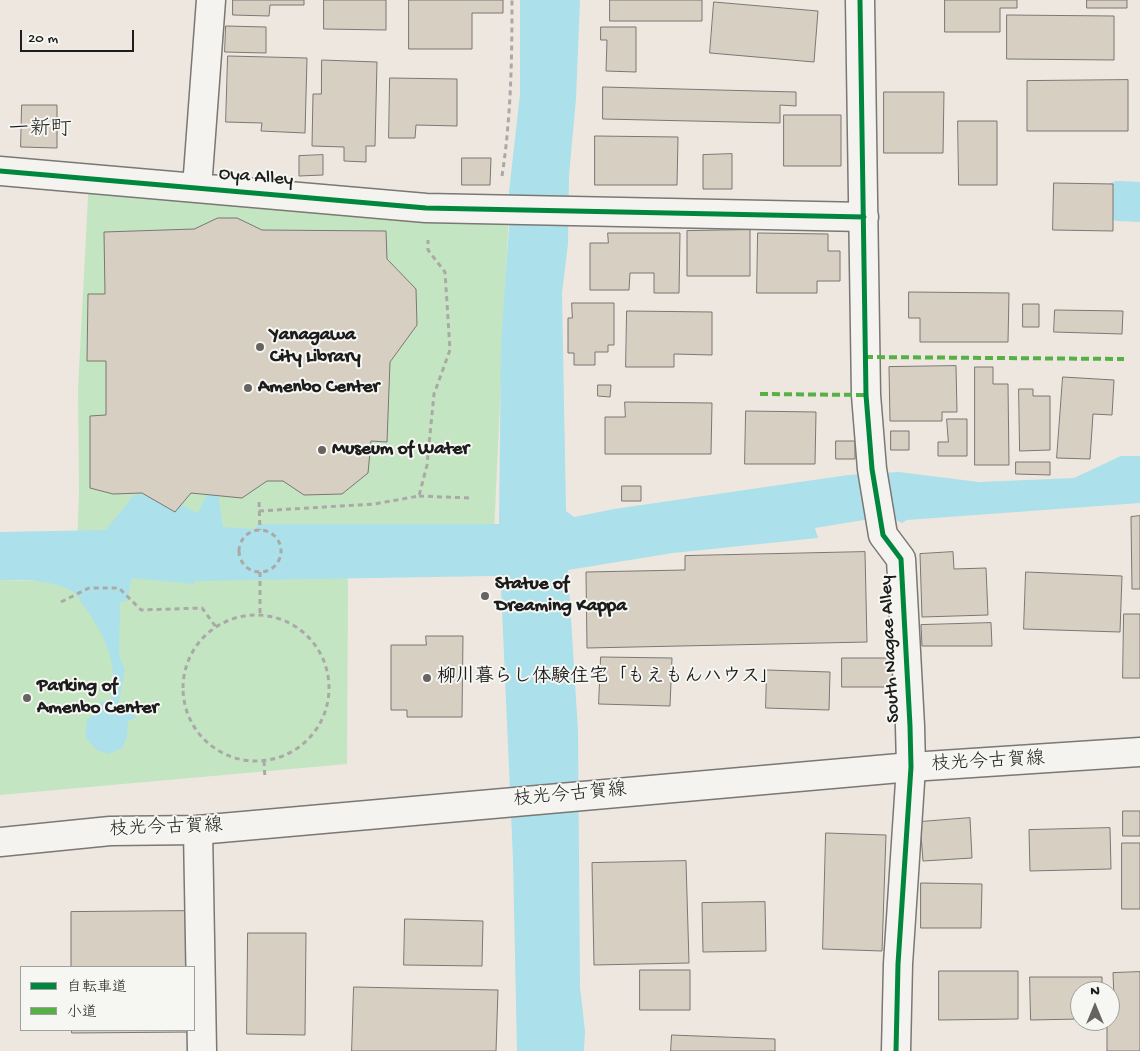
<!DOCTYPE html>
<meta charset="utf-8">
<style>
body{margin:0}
#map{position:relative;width:1140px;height:1051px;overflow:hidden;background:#eee7df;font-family:"Gochi Hand","Klee One",sans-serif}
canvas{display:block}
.legend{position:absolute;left:20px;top:966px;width:175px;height:65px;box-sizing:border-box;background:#f6f6f2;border:1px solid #9f9f9c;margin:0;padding:6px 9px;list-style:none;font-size:15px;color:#1c1c1c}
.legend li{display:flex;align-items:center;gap:10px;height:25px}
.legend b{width:25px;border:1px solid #9f9f9c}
.north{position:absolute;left:1070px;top:981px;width:50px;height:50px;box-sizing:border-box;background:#f6f6f2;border:1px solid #9f9f9c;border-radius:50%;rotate:0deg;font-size:14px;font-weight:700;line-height:20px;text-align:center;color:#1c1c1c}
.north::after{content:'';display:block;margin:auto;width:18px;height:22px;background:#666360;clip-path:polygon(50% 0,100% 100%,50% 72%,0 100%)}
.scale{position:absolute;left:20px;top:30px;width:114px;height:22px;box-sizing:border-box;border:2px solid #1c1c1c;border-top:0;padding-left:6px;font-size:15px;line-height:18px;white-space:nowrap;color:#1c1c1c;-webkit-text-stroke:4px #f6f6f2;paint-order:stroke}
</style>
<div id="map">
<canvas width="1140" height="1051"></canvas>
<ul class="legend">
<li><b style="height:6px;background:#00873e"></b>自転車道</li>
<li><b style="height:6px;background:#55b145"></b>小道</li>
</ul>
<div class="north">N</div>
<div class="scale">20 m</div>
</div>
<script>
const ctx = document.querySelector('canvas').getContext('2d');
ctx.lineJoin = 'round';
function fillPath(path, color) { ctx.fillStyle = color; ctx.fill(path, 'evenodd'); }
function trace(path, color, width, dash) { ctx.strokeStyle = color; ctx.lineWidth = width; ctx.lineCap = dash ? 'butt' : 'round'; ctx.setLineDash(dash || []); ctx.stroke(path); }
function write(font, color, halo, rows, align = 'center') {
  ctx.font = font + ' "Gochi Hand","Klee One",sans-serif'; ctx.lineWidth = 4; ctx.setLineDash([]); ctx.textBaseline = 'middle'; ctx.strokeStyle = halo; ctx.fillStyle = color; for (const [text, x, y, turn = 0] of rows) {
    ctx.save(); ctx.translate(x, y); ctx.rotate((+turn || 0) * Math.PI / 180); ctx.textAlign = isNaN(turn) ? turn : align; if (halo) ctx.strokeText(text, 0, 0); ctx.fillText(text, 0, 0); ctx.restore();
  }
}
fillPath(new Path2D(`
 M 89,177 L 509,210 L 494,533 L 344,530 L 348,584 L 347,764 L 0,795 L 0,580 L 43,581 L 77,545 L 79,493 L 78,389 Z`), '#c4e5c2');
fillPath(new Path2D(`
 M 520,0 L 580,0 L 576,99 L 569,175 L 568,244 L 562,293 L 566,511 L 574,517 L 614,509 L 848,475 L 899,472 L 979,482 L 1074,478 L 1121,456 L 1140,456 L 1140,503 L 907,520 L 902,523 L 888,516 L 815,528 L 818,538 L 673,553 L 568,570 L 578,731 L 580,987 L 585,1031 L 584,1051 L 517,1051 L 513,860 L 501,586 L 494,576 L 195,581 L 193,584 L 132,578 L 127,601 L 120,602 L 119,655 L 125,670 L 119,701 L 121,706 L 137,717 L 128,721 L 127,737 L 122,748 L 109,754 L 97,750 L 85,737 L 87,719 L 99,712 L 93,705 L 111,699 C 120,666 103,632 84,606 C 80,601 77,594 72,591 C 49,579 25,580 0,580 L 0,532 L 106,530 L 134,495 L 157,493 L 198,513 L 207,494 L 218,493 L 223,527 L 255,529 L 258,524 L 499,524 L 501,344 L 509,227 L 509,192 L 520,94 Z`), '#ace0ea');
trace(new Path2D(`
 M 1119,201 L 1140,202`), '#ace0ea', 40);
const building = new Path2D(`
 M 233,0 L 304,0 L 304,5 L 270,5 L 269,16 L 233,15 Z
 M 324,0 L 386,0 L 386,30 L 324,29 Z
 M 409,0 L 503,0 L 503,13 L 472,13 L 472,49 L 409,49 Z
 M 610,0 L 702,0 L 702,21 L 610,21 Z
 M 945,0 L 1017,0 L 1017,8 L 1000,8 L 1000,32 L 945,32 Z
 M 1087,0 L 1127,0 L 1127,8 L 1087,8 Z
 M 714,2 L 818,11 L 814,62 L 710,53 Z
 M 1007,15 L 1114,16 L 1114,60 L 1007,59 Z
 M 226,26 L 266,27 L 266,53 L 225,52 Z
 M 601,27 L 636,27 L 636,72 L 606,71 L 607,40 L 601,40 Z
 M 228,56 L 307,58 L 305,133 L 261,131 L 262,123 L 226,122 Z
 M 322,60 L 377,62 L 375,146 L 366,146 L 366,162 L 344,161 L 344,147 L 312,146 L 313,94 L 321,94 Z
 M 390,78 L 457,79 L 457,126 L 416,125 L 415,138 L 389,138 Z
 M 1128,80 L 1128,131 L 1027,131 L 1027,81 Z
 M 603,87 L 796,92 L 796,106 L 780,105 L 780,123 L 603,119 Z
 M 884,92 L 944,92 L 943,153 L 884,153 Z
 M 22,105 L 57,105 L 57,148 L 21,147 Z
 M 784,115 L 841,115 L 841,166 L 784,166 Z
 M 958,121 L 997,121 L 997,185 L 959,185 Z
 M 595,136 L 678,137 L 677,185 L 595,185 Z
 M 732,154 L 732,189 L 703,189 L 703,155 Z
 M 323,155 L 323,175 L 299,176 L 299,156 Z
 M 462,158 L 491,158 L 490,185 L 462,185 Z
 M 1054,183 L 1113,184 L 1113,231 L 1053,230 Z
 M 218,218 L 237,218 L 262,230 L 386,231 L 387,259 L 416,289 L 417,325 L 390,362 L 387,442 L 371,441 L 368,473 L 342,494 L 304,495 L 283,481 L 267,481 L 242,498 L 191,493 L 175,512 L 142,493 L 113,494 L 90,488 L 90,416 L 106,415 L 106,361 L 87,361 L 88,294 L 105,294 L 104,232 L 194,229 Z
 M 750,230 L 750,276 L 687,276 L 687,231 Z
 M 608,233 L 680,233 L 679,293 L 654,293 L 654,273 L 630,273 L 629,290 L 590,290 L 590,243 L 608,243 Z
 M 758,233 L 828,234 L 828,251 L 840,251 L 840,281 L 817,281 L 817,293 L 757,293 Z
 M 909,292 L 1009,293 L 1008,342 L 920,342 L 920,318 L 909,318 Z
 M 572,303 L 614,303 L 614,345 L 608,345 L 608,352 L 595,352 L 595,365 L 574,365 L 574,353 L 568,353 L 568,318 L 572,318 Z
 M 1023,304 L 1039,304 L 1039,327 L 1023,327 Z
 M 1055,310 L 1123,311 L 1122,334 L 1054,332 Z
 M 627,311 L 712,312 L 712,355 L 674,354 L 674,367 L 626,367 Z
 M 956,366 L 957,412 L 942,412 L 942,421 L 890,421 L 889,367 Z
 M 975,367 L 993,367 L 993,384 L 1008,384 L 1009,465 L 975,465 Z
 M 1063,377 L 1114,380 L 1112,415 L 1093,414 L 1090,459 L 1057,458 Z
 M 598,385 L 611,385 L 610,397 L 598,396 Z
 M 1019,389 L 1033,389 L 1033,396 L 1050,396 L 1050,450 L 1020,451 Z
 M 625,402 L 712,403 L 711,454 L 605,454 L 605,417 L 625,417 Z
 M 746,411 L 816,412 L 815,464 L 745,464 Z
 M 947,419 L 967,419 L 967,456 L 938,456 L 938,442 L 948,442 Z
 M 891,431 L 909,431 L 909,450 L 891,450 Z
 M 836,441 L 855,441 L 855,459 L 836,459 Z
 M 1016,462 L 1050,462 L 1050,475 L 1016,474 Z
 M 622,486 L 641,486 L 641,501 L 622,501 Z
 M 1140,516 L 1140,589 L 1132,589 L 1131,517 Z
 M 865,552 L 867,642 L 587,648 L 586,572 L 685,570 L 685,556 Z
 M 953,552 L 954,569 L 986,568 L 988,615 L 922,617 L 920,554 Z
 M 1026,572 L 1122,576 L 1120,632 L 1024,629 Z
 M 1124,614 L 1140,614 L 1140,678 L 1123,678 Z
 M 991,623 L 992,646 L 922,646 L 921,625 Z
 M 426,636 L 463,636 L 462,717 L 407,717 L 407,710 L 391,710 L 391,645 L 426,645 Z
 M 601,657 L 672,658 L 670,706 L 599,704 Z
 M 842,658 L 896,658 L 896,687 L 842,687 Z
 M 767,670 L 830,672 L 829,710 L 766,708 Z
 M 1123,811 L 1140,811 L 1140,836 L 1123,836 Z
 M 970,818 L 972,858 L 923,861 L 920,822 Z
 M 1110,828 L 1111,869 L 1030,871 L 1029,830 Z
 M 826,833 L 886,835 L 882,951 L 823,949 Z
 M 1122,843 L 1140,843 L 1140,909 L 1122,909 Z
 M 686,861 L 689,963 L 594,965 L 592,863 Z
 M 921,883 L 982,884 L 981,928 L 921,928 Z
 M 765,902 L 766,951 L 703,952 L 702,903 Z
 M 193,911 L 193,967 L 71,967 L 71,912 Z
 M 405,919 L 483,921 L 482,966 L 404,965 Z
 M 248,933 L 306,933 L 305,1035 L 247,1034 Z
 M 640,970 L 690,970 L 690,1010 L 640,1010 Z
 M 939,971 L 1018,971 L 1018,1019 L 939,1020 Z
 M 1140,972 L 1140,1051 L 1107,1051 L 1107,1021 L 1110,1021 L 1110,999 L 1114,999 L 1113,973 Z
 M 1030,977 L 1102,977 L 1102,991 L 1080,991 L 1080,1019 L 1031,1020 Z
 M 354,987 L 498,990 L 496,1051 L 352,1051 Z
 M 72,1030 L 194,1030 L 194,1032 L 72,1033 Z
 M 672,1035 L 775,1039 L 775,1051 L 671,1051 Z`);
fillPath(building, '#d8cfc3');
trace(building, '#7a7774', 1);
const minor = new Path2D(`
 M 860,0 L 866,395 L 872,469 L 883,535 L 901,559 L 910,726 L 911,767 L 898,964 L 896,1051
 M 0,171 L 426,208 L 864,217
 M 197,188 L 211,0
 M 198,830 L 202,1051`);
const secondary = new Path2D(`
 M 0,842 L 110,831 L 198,830 L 911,767 L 1140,752`);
trace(minor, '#7a7774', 31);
trace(secondary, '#7a7774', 31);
trace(new Path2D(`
 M 502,176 C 511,118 512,59 512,0
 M 419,496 L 470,498
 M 259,502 L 260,530
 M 259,511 L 374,504 L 419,496 L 427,465 L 434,394 L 450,350 L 445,272 L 428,250 L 428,240
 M239 551a21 21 0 1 1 42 0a21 21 0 1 1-42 0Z
 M 260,572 L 260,615
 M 61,602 L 89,588 L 119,588 L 141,610 L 202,608 L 216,627
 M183 688a73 73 0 1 1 146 0a73 73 0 1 1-146 0Z
 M 264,761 L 265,779`), '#aaa9a7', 3, [5, 4]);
trace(minor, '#f4f3f0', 28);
trace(secondary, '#f4f3f0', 28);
trace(new Path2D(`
 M 865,357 L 1124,359
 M 760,394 L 866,395`), '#55b145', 4, [8, 4]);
trace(new Path2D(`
 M 860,0 L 866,395 L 872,469 L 883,535 L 901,559 L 910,726 L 911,767 L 898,964 L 896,1051
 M 0,171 L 426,208 L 864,217`), '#00873e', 5);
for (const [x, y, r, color] of [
 [260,347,5,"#666360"],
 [248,388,5,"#666360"],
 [322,450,5,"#666360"],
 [485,596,5,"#666360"],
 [427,678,5,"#666360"],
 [27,698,5,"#666360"]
]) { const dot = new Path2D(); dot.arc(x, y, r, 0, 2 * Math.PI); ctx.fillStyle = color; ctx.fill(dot); trace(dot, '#f6f6f2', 2); }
write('19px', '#1c1c1c', '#f6f6f2', [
 ["Oya Alley",256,178,5],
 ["South Nagae Alley",891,649,-93],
 ["枝光今古賀線",988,763,-3],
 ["枝光今古賀線",570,796,-5],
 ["枝光今古賀線",166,829,-2]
]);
write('bold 19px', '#1c1c1c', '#f6f6f2', [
 ["Yanagawa",270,336],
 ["City Library",270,358],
 ["Amenbo Center",258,388],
 ["Museum of Water",332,450],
 ["Statue of",495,585],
 ["Dreaming Kappa",495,607],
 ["柳川暮らし体験住宅「もえもんハウス」",437,678],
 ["Parking of",37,687],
 ["Amenbo Center",37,709]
], 'left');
write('21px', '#1c1c1c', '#f6f6f2', [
 ["一新町",40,131]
]);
</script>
